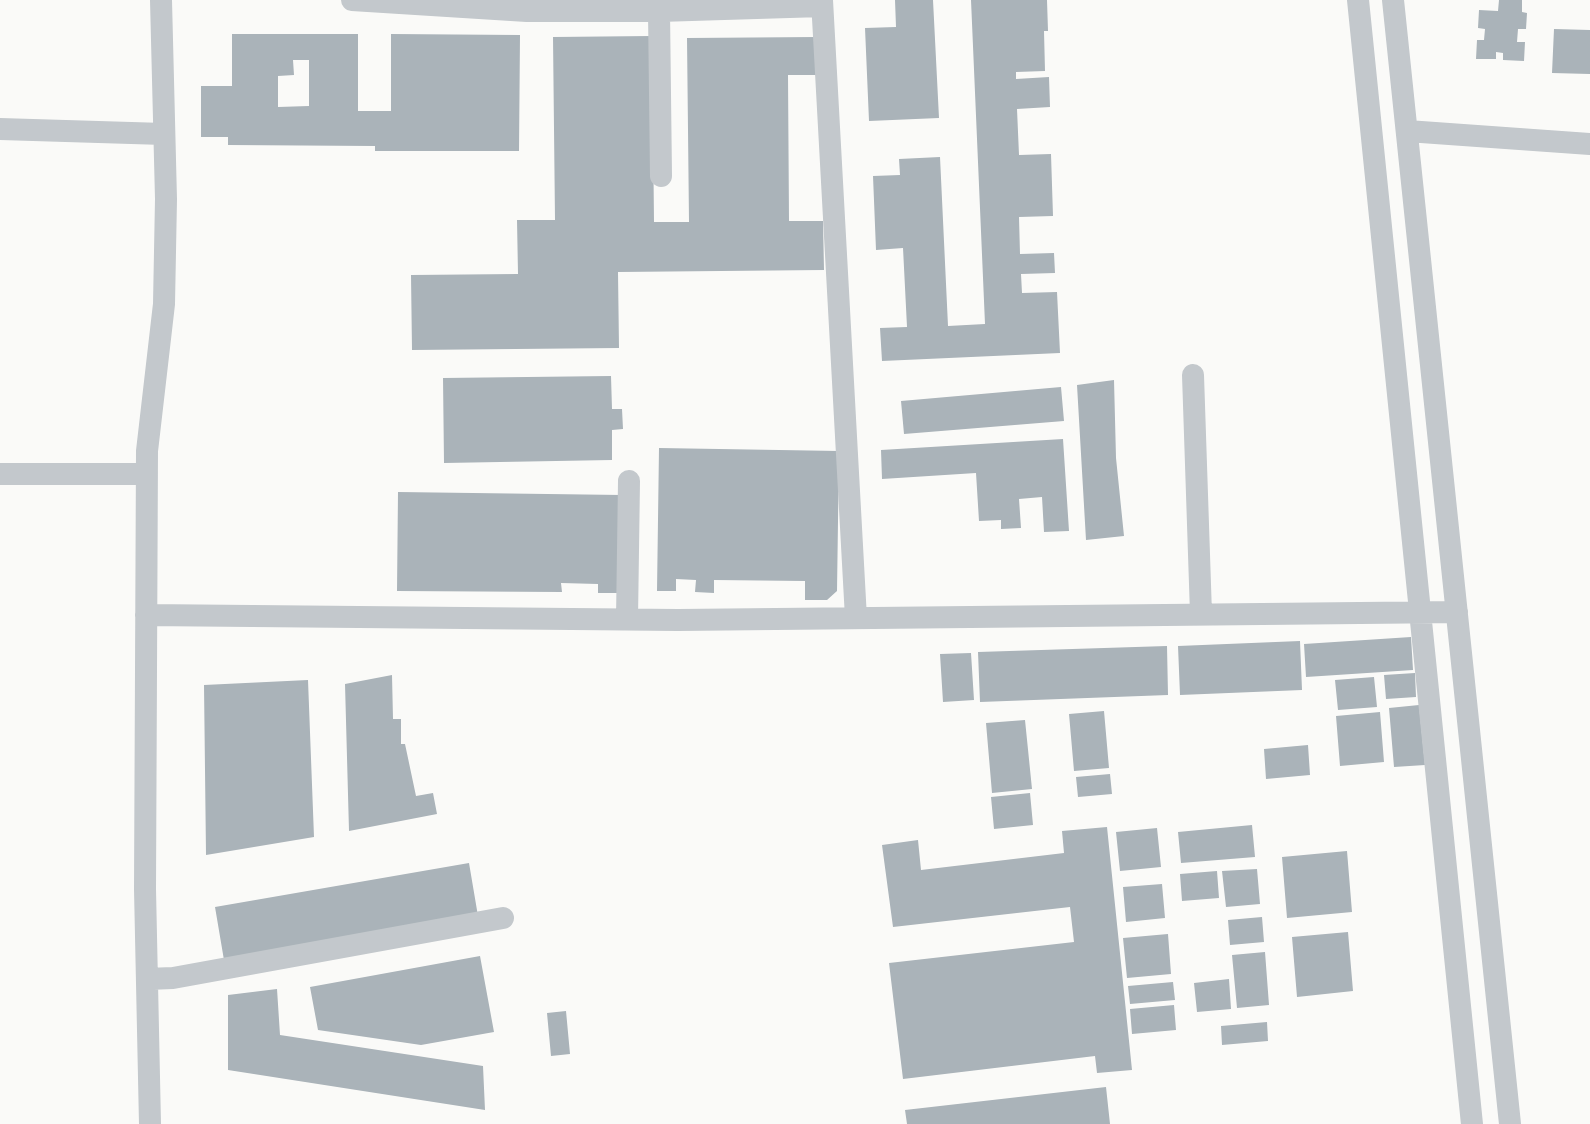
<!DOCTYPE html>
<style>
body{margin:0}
canvas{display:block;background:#fafaf8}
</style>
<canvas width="1590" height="1124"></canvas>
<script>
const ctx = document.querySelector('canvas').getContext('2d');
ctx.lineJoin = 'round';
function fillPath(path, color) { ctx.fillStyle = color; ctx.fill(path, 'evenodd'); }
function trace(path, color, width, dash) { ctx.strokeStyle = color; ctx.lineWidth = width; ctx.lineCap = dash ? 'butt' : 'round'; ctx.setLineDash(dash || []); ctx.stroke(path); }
fillPath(new Path2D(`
 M 895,0 L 933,0 L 939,118 L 869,121 L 865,28 L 896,27 Z
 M 971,0 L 1047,0 L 1048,31 L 1044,31 L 1045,71 L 1016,72 L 1016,79 L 1049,77 L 1050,107 L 1017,109 L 1019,155 L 1051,154 L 1053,216 L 1019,217 L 1020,254 L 1054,253 L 1055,273 L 1021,274 L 1022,293 L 1057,292 L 1060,353 L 882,361 L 880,328 L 907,327 L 903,248 L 876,250 L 873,176 L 900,175 L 899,159 L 940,157 L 948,326 L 985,324 Z
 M 1499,0 L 1522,0 L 1522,12 L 1527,13 L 1526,29 L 1518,29 L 1517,42 L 1525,42 L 1524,61 L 1503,60 L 1503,53 L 1496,52 L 1496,59 L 1476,59 L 1477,40 L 1484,40 L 1485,29 L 1478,28 L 1479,10 L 1498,11 Z
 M 1554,29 L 1590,30 L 1590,74 L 1552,73 Z
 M 232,34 L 358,34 L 358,111 L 391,111 L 391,34 L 520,35 L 519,151 L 375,151 L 375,146 L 228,145 L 228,137 L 201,137 L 201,86 L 232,86 ZM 293,60 L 309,60 L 309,106 L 278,107 L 278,76 L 294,75 Z
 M 652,36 L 654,222 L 689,222 L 687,38 L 817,37 L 817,75 L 788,75 L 789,221 L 823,221 L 824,270 L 618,272 L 619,348 L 412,350 L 411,275 L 518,274 L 517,220 L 555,220 L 553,37 Z
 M 611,376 L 612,409 L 622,409 L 623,429 L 612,430 L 612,460 L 444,463 L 443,378 Z
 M 1114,380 L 1116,458 L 1124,536 L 1086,540 L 1077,385 Z
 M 1061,387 L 1064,421 L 904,434 L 901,401 Z
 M 1063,439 L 1069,531 L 1044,532 L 1042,497 L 1019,499 L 1021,528 L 1001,529 L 1001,520 L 979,521 L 976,473 L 882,479 L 881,450 Z
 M 659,448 L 839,451 L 837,591 L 827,600 L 805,600 L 805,581 L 714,580 L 714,593 L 695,592 L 696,580 L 676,579 L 676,591 L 657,591 Z
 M 398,492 L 622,495 L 620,593 L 598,593 L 598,584 L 561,583 L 562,592 L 397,591 Z
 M 1411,637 L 1413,670 L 1306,677 L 1304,644 Z
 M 1300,641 L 1302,690 L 1180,695 L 1178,646 Z
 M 1167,646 L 1168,695 L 980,702 L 978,652 Z
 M 971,653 L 974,700 L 943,702 L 940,654 Z
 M 1415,673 L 1416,697 L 1386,699 L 1384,675 Z
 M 392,675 L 393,719 L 401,719 L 401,744 L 405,744 L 416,796 L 433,793 L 437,814 L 349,831 L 345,684 Z
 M 1374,677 L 1377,707 L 1338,710 L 1335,680 Z
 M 308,680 L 314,837 L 206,855 L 204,685 Z
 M 1419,705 L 1425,765 L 1394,767 L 1389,708 Z
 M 1104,711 L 1109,768 L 1074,771 L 1069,714 Z
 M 1380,712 L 1384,762 L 1340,766 L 1336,716 Z
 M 1025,720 L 1032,789 L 992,793 L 986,723 Z
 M 1308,745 L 1310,775 L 1266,779 L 1264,749 Z
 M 1110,774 L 1112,794 L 1078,797 L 1076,777 Z
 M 1030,793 L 1033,825 L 994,829 L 991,797 Z
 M 1252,825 L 1255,857 L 1181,863 L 1178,832 Z
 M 1107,827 L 1132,1070 L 1097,1073 L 1095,1056 L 903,1079 L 889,963 L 1074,942 L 1070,907 L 893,927 L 882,845 L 918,840 L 921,870 L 1064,853 L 1062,831 Z
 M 1157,828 L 1161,867 L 1120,871 L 1116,832 Z
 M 1347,851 L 1352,912 L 1287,918 L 1282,857 Z
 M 469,863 L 479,922 L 225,966 L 215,907 Z
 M 1257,869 L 1260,904 L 1226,907 L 1222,871 Z
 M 1217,871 L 1219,898 L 1182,901 L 1180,874 Z
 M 1162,884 L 1165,918 L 1126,922 L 1123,887 Z
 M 1262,917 L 1264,942 L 1230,945 L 1228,920 Z
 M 1348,932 L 1353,991 L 1297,997 L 1292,937 Z
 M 1168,934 L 1171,974 L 1127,978 L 1123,938 Z
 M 1265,952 L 1269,1005 L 1237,1008 L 1232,955 Z
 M 480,956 L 494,1032 L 421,1045 L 318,1030 L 310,987 Z
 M 1229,979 L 1231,1009 L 1197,1012 L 1194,983 Z
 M 1173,982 L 1175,1000 L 1130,1004 L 1128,986 Z
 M 277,989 L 280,1035 L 483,1066 L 485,1110 L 228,1070 L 228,995 Z
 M 1174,1005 L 1176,1030 L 1132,1034 L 1130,1009 Z
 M 566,1011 L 570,1054 L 551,1056 L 547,1013 Z
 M 1267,1022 L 1268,1041 L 1222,1045 L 1221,1026 Z
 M 1106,1087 L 1110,1124 L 907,1124 L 905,1110 Z`), '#aab3b9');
trace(new Path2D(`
 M 352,0 L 527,11 L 659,11 L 822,6
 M 822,0 L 856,618
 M 1358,0 L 1472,1124
 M 1393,0 L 1510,1124
 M 659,11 L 661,176
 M 0,129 L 164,134
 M 1407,131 L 1590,144
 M 1193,375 L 1201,614
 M 0,474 L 146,474
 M 146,615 L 678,620 L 1457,612
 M 627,619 L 629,481
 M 147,979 L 173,978 L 503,918
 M 150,1124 L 145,889 L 147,451 L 164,304 L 166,199 L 161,0`), '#c3c8cc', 22);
</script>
